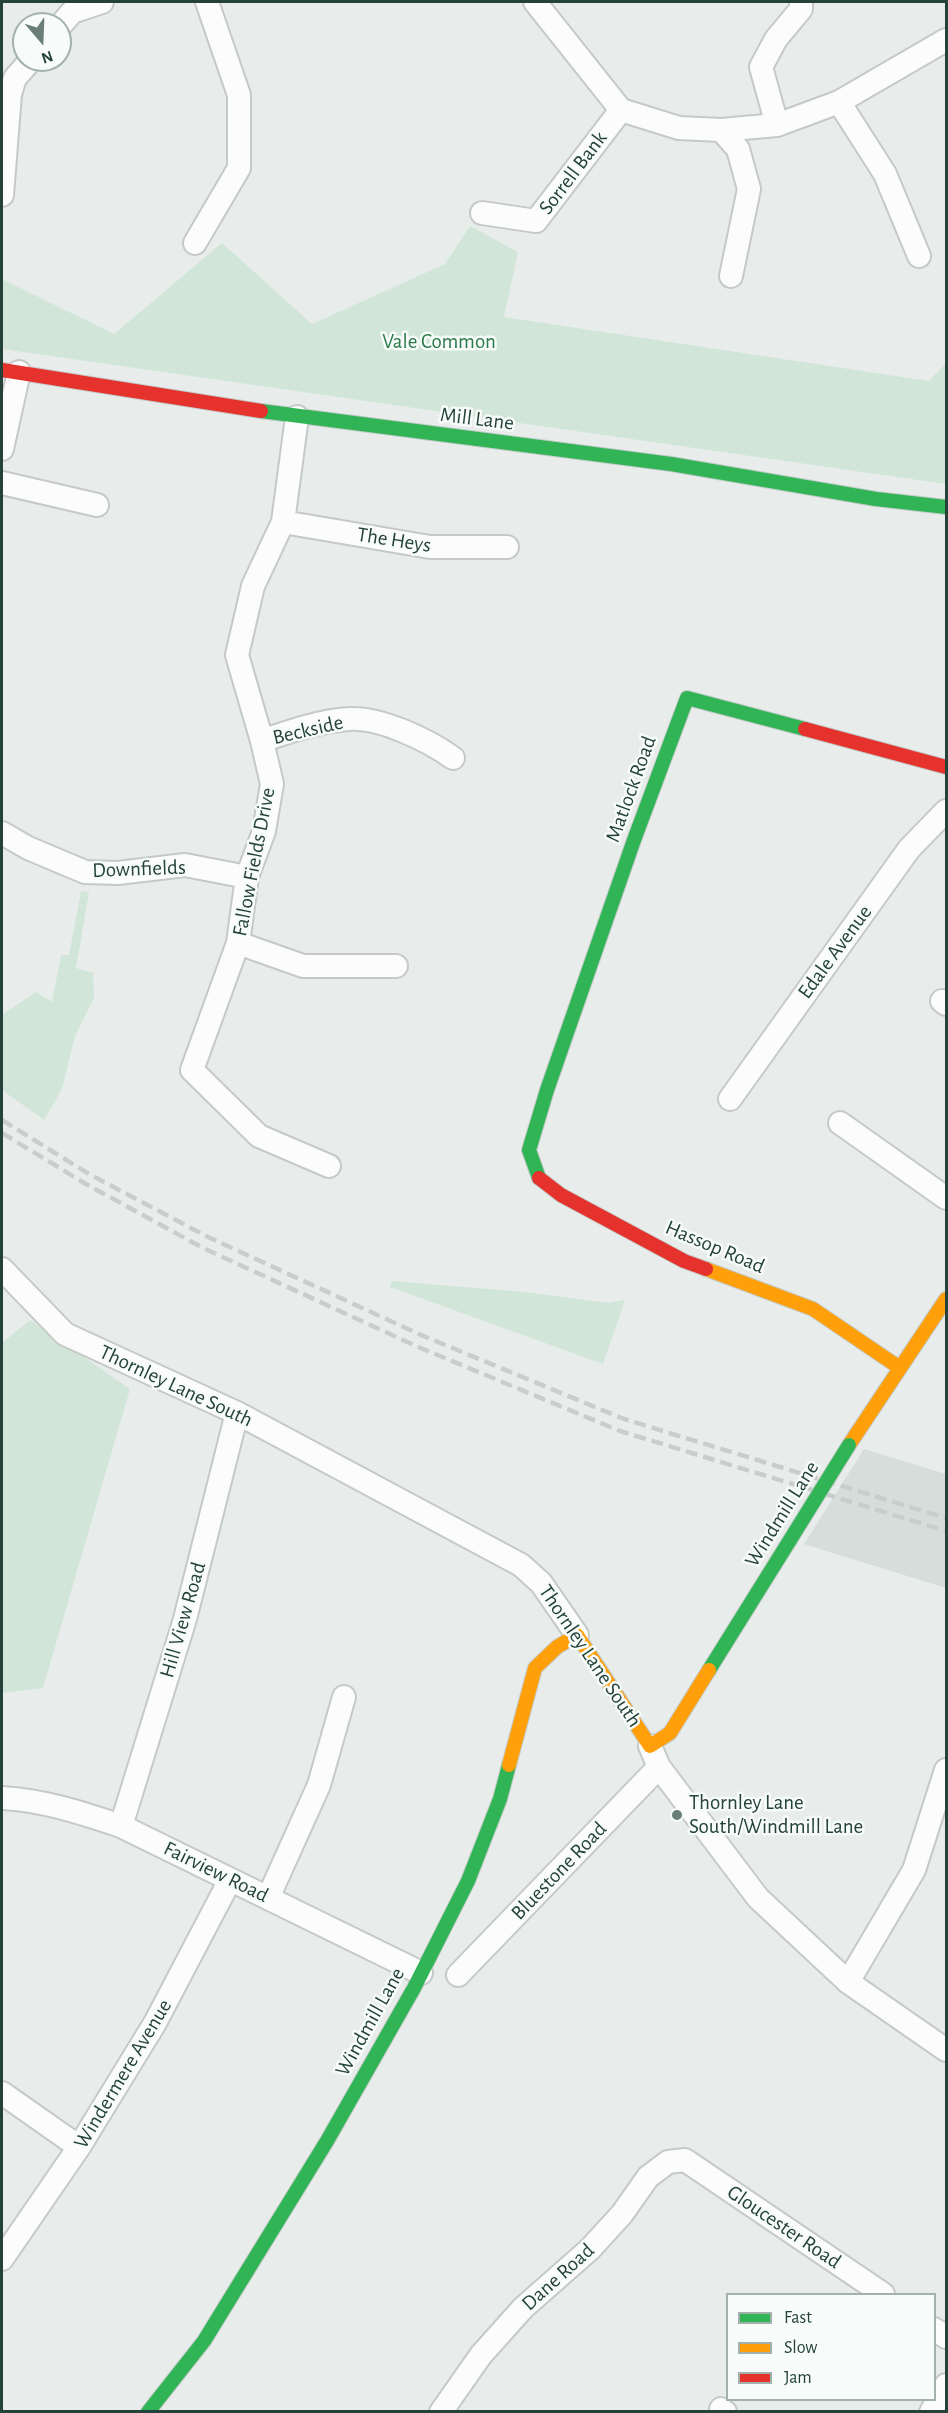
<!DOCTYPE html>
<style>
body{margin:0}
#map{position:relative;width:948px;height:2413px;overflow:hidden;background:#e8edeb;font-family:"Alegreya Sans",sans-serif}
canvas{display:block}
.frame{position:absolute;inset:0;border:3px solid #24423a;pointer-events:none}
.legend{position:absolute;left:726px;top:2293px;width:210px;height:108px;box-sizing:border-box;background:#f7fbf9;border:2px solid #a3b1ad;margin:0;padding:8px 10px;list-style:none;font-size:18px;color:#24423a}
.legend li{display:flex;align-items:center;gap:12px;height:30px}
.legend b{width:30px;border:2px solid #a3b1ad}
.north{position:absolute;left:12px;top:12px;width:60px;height:60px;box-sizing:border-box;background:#f7fbf9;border:2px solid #a3b1ad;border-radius:50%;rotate:161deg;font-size:16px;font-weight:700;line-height:24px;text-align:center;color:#24423a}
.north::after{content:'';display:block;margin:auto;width:21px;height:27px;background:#697e78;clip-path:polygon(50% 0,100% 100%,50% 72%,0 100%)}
</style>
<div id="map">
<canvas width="948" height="2413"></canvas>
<div class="frame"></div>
<ul class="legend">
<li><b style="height:8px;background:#30b455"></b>Fast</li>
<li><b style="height:8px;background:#ff9f0a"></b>Slow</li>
<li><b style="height:8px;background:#e5322d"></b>Jam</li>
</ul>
<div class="north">N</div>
</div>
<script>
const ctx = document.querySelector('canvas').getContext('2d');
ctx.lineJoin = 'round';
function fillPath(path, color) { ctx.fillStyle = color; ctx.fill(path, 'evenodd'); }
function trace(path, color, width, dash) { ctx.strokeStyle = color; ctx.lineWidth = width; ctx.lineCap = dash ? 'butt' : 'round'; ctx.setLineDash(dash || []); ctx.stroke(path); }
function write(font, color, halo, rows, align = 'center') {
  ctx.font = font + ' "Alegreya Sans",sans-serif'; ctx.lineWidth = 5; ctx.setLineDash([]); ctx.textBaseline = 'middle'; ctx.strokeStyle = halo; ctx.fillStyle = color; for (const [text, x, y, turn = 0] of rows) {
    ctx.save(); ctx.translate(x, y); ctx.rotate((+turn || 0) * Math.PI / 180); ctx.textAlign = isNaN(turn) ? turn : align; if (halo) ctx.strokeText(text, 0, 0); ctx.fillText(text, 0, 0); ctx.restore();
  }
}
fillPath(new Path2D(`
 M 864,1449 L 946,1474 L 946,1588 L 804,1544 Z`), '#d6dedb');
fillPath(new Path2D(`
 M 470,226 L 518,252 L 504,317 L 929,381 L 946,363 L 946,484 L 2,349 L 2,279 L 114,334 L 222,243 L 312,324 L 445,264 Z
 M 81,891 L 89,892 L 76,968 L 93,973 L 94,998 L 75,1036 L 62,1089 L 44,1120 L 2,1090 L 2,1015 L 36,992 L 52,1002 L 61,955 L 69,955 Z
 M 392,1281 L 525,1292 L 608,1303 L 625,1300 L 603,1364 L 390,1287 Z
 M 30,1320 L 130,1389 L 43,1688 L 2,1693 L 2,1343 Z`), '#d1e6d8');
const street = new Path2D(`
 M 535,2 L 621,110 L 679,128 L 721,130 L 777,125 L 839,102 L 946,40
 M 60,26 L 72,12 L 102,2
 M 839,102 L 885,174 L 919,256
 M 777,125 L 761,67 L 776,39 L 801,9 L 801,2
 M 721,130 L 738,149 L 749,189 L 731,276
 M 2,195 L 10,94 L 15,78 L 31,60
 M 482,213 L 536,221 L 621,110
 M 195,243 L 239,168 L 239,95 L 207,2
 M 297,417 L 283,522 L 253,586 L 237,655 L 262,741 L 272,784 L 264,831 L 247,877 L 238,943 L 192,1070 L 259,1136 L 329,1166
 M 2,449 L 19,372
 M 2,483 L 97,505
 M 283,522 L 430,547 L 507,547
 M 262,741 C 290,731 320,721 349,719 C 380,717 428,740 453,758
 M 2,833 L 28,848 L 85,872 L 118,873 L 185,865 L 247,877
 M 238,943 L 303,966 L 396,966
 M 942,1001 L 946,1004
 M 730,1099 L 909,849 L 946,811
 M 840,1123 L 946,1198
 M 2,1269 L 65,1334 L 237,1413 L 521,1565 L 541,1583 L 577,1635
 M 650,1746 L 659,1767 L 758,1898 L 848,1982 L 946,2050
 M 2,1798 C 43,1800 82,1813 121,1826 L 421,1973
 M 121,1826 L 185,1619 L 237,1413
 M 268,1898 L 319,1785 L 344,1697
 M 458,1975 L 659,1767
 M 848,1982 L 914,1870 L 946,1770
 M 2,2093 L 79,2147
 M 2,2259 L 79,2147 L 155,2023 L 230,1880
 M 934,2329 L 946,2337
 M 721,2409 L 725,2412
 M 441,2412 L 481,2355 L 523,2308 L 590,2249 L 622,2214 L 648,2177 L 668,2162 L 685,2160 L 883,2294
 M 931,2412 L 946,2385`);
const fast = new Path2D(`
 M 261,411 L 671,464 L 876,499 L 946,507
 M 539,1178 L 529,1150 L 547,1090 L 634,840 L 687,698 L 805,729
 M 709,1670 L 790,1540
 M 148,2412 L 204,2341 L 327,2141 L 414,1988 L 468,1881 L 500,1799 L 509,1765`);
const slow = new Path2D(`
 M 706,1269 L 813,1309 L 900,1368
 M 849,1445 L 946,1299
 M 509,1765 L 535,1668 L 557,1647 L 577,1635 L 650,1746 L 670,1733 L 709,1670`);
const jam = new Path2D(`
 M 2,370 L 261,411
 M 805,729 L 946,767
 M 539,1178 L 561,1195 L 684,1261 L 706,1269`);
trace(street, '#c5cac8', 26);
trace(fast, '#c3cbc8', 16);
trace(slow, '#c3cbc8', 16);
trace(jam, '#c3cbc8', 16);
trace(street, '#fcfcfc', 22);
trace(fast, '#30b455', 14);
trace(slow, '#ff9f0a', 14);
trace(jam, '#e5322d', 14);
trace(new Path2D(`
 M 2,1120 L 89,1174 L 208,1237 L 421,1335 L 624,1419 L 946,1518
 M 2,1133 L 86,1184 L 203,1248 L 416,1346 L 620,1431 L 946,1531`), '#c9cdcc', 4.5, [12, 6]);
const fastBridge = new Path2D(`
 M 790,1540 L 849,1445`);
trace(fastBridge, '#c3cbc8', 16, []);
trace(fastBridge, '#30b455', 14);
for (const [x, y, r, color] of [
 [677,1815,6,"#697e78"]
]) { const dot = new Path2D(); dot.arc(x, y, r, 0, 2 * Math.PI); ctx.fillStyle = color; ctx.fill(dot); trace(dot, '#f7fbf9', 2); }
write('21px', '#24423a', '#f7fbf9', [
 ["Sorrell Bank",573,173,-53],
 ["Mill Lane",477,419,7],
 ["The Heys",394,540,9],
 ["Beckside",308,730,-13],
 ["Matlock Road",631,789,-70],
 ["Fallow Fields Drive",254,862,-79],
 ["Downfields",139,869,-2],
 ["Edale Avenue",835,952,-54],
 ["Hassop Road",715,1247,23],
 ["Thornley Lane South",176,1386,25],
 ["Windmill Lane",782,1514,-58],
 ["Hill View Road",183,1620,-74],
 ["Thornley Lane South",590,1656,56],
 ["Bluestone Road",559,1871,-46],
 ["Fairview Road",216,1872,26],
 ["Windmill Lane",370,2022,-61],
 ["Windermere Avenue",123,2074,-59],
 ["Gloucester Road",784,2227,34],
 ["Dane Road",558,2277,-42]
]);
write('21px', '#2d7a4b', '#f7fbf9', [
 ["Vale Common",439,342]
]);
write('21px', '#24423a', '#f7fbf9', [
 ["Thornley Lane",689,1803],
 ["South/Windmill Lane",689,1827]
], 'left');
</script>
